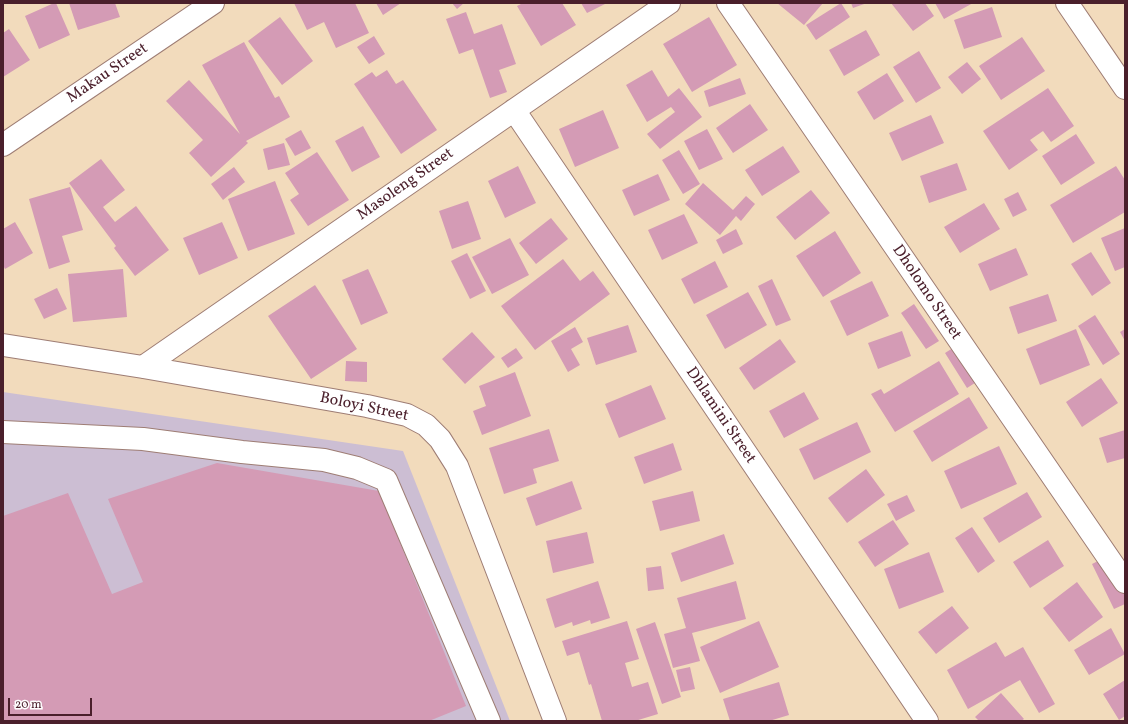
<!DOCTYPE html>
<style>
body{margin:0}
#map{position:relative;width:1128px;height:724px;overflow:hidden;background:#f2dbbc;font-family:Vollkorn,serif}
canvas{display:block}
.frame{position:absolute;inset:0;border:4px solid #4a1f2b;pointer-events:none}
.scale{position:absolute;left:8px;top:698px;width:84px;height:18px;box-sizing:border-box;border:2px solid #4a1f2b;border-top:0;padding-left:5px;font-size:12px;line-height:14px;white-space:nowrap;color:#4a1f2b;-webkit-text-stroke:3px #fff;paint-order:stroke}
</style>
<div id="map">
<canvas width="1128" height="724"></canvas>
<div class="frame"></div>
<div class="scale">20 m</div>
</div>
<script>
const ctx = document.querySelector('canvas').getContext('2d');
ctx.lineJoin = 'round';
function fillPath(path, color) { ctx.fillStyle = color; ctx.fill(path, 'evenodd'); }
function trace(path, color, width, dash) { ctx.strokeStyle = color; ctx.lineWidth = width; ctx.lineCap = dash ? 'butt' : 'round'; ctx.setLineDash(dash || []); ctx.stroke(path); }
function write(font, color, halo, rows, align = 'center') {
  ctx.font = font + ' Vollkorn,serif'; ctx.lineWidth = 4; ctx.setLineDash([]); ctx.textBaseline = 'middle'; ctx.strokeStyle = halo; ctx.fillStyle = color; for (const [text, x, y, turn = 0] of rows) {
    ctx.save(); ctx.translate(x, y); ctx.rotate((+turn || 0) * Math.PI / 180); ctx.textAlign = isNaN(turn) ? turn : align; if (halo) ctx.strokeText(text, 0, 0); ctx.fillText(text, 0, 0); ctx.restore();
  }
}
fillPath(new Path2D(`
 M 3,392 L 403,451 L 510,721 L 3,721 Z`), '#ccbed3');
fillPath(new Path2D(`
 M 54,3 L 56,3 L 70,35 L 39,49 L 25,16 Z
 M 69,3 L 115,3 L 120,17 L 78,30 Z
 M 294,3 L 355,3 L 369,33 L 336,48 L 324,22 L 307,30 Z
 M 376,3 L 401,3 L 383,15 Z
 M 452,3 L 464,3 L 457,9 Z
 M 523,3 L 562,3 L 576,25 L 541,46 L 517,6 Z
 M 581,3 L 607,3 L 587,13 Z
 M 777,3 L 823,3 L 804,25 Z
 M 841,3 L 850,17 L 816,40 L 806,25 Z
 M 851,3 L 867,3 L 853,8 Z
 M 891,3 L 925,3 L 934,16 L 913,31 Z
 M 935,3 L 973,3 L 944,19 Z
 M 992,7 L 1002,37 L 964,49 L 954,20 Z
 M 466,12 L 474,34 L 502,24 L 516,64 L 499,70 L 507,92 L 490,98 L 473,49 L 459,54 L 446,19 Z
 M 280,17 L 313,61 L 282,85 L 248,41 Z
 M 709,17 L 737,65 L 692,92 L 663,44 Z
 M 9,29 L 30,60 L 3,77 L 3,33 Z
 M 866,30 L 880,55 L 844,76 L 829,50 Z
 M 374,36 L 385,54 L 369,64 L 357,47 Z
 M 1022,37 L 1045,71 L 1001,100 L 979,66 Z
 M 244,42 L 275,98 L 279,96 L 290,117 L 246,141 L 248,143 L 211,177 L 189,153 L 203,140 L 166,101 L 189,80 L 240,134 L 202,65 Z
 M 919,51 L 941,88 L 916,103 L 893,67 Z
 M 967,62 L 981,79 L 962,94 L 948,77 Z
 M 387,70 L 396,84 L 403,80 L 437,130 L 401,154 L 354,84 L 372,72 L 376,77 Z
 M 652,70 L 668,97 L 679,88 L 702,117 L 660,149 L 647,134 L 675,112 L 671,107 L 647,122 L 626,85 Z
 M 887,73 L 904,101 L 874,120 L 857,92 Z
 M 740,78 L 746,94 L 709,107 L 704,91 Z
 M 1048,88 L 1074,126 L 1051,142 L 1043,131 L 1030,140 L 1038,150 L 1009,170 L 983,131 Z
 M 750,104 L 768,130 L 733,153 L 716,128 Z
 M 603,110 L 619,148 L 575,167 L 559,129 Z
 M 931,115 L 944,143 L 902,161 L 889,133 Z
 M 363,126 L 380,157 L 352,172 L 335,141 Z
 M 707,129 L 723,159 L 699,170 L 684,141 Z
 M 301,130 L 311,148 L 295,156 L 285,139 Z
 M 1076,134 L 1095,163 L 1061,185 L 1042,156 Z
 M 284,143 L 290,165 L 268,170 L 263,149 Z
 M 783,146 L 800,172 L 762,196 L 745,170 Z
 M 679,150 L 700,184 L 683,194 L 662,160 Z
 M 317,152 L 349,200 L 308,226 L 290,200 L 299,194 L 285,173 Z
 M 101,159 L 125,190 L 103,207 L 115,222 L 136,206 L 169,250 L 135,276 L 114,248 L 116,246 L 69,183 Z
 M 957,163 L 967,190 L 929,203 L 920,176 Z
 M 518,166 L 536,203 L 505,218 L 488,181 Z
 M 1116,166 L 1125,180 L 1125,212 L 1073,243 L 1050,205 Z
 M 234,167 L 245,182 L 223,200 L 211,184 Z
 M 658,174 L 670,200 L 634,216 L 622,190 Z
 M 275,181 L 295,234 L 248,251 L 228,199 Z
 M 703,183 L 733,210 L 746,196 L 755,204 L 741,221 L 736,216 L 720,235 L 685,204 Z
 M 70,187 L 83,230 L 62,236 L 70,262 L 49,269 L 29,199 Z
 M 811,190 L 830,213 L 795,240 L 776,217 Z
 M 1018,192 L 1027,210 L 1013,217 L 1004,199 Z
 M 468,201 L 481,239 L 452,249 L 439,211 Z
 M 984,203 L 1000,229 L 960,253 L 944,227 Z
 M 684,214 L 698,243 L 662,260 L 648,230 Z
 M 551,218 L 568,239 L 536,264 L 519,243 Z
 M 15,222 L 33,253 L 5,269 L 3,265 L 3,229 Z
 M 222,222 L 238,258 L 199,275 L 183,238 Z
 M 1125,228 L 1125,267 L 1115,271 L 1101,238 Z
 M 736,229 L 743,244 L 723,254 L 716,240 Z
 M 835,231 L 861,273 L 823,297 L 796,256 Z
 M 510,238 L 529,275 L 492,294 L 472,257 Z
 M 1016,248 L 1028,275 L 990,291 L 978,264 Z
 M 1091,252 L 1111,283 L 1092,296 L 1071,264 Z
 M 467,253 L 486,291 L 470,299 L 451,261 Z
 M 563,259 L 580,281 L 593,271 L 610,294 L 535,350 L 501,306 Z
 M 715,261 L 728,287 L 694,304 L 681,279 Z
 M 123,269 L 127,317 L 73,322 L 68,274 Z
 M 368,269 L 388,313 L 361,325 L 342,280 Z
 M 772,279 L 791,320 L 776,326 L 758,286 Z
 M 872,281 L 889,316 L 847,336 L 830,301 Z
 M 315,285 L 357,349 L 311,379 L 268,316 Z
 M 57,288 L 67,309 L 44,319 L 34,299 Z
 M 748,292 L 767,325 L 725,349 L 706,315 Z
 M 1048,294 L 1057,321 L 1018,334 L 1009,307 Z
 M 914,304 L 939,341 L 926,349 L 901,313 Z
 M 1095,315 L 1120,354 L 1103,365 L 1078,326 Z
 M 628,325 L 637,352 L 596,365 L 587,338 Z
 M 575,327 L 583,342 L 571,349 L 580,365 L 568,372 L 551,341 Z
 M 1076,329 L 1090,365 L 1040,385 L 1026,349 Z
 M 1125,329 L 1125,341 L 1120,332 Z
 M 902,331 L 911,356 L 878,369 L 868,343 Z
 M 472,332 L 495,357 L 465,384 L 442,359 Z
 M 780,339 L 796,362 L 754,390 L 739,368 Z
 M 956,346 L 978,381 L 967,388 L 945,353 Z
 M 516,348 L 523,358 L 508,368 L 501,358 Z
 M 346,361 L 367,362 L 367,382 L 345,381 Z
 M 939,361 L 959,394 L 895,432 L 871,394 L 881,389 L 884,394 Z
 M 515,372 L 531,416 L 482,435 L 473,411 L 486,406 L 479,386 Z
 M 1101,378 L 1118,403 L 1082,427 L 1066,402 Z
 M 651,385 L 666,419 L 619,438 L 605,404 Z
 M 804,392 L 819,419 L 784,438 L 769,411 Z
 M 969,397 L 988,428 L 932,462 L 913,431 Z
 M 857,422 L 871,452 L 814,480 L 799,449 Z
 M 549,429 L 559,461 L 533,469 L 537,483 L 504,494 L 489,448 Z
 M 1125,430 L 1125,458 L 1107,463 L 1099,438 Z
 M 673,443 L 682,470 L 644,484 L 634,457 Z
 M 999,446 L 1017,484 L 961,509 L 944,471 Z
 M 217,463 L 379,491 L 466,706 L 429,721 L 3,721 L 3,516 L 68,493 L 112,594 L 143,582 L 108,499 Z
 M 866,469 L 885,495 L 847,523 L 828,498 Z
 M 572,481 L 582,509 L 536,526 L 526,498 Z
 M 693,491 L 700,521 L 660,531 L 652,501 Z
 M 1027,492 L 1042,517 L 999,543 L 983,518 Z
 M 907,495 L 915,511 L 896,521 L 887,504 Z
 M 893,520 L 909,544 L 875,567 L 858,542 Z
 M 972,527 L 995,561 L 978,573 L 955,538 Z
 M 587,532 L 594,563 L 553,573 L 546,541 Z
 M 724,534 L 734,564 L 681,582 L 671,553 Z
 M 1048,540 L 1064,566 L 1030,588 L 1013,562 Z
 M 929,552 L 944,592 L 899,609 L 884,569 Z
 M 1106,557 L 1125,595 L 1125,604 L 1114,609 L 1092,564 Z
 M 661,566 L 664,589 L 648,591 L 646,568 Z
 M 598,581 L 610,618 L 591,624 L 590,620 L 573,626 L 572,622 L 555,628 L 546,599 Z
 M 736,581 L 746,619 L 692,633 L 700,661 L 673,668 L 664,634 L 686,628 L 677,598 Z
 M 1077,582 L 1103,617 L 1069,642 L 1043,608 Z
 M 952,606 L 969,628 L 936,654 L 918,632 Z
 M 627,621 L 639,659 L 625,663 L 632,687 L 648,682 L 658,714 L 635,721 L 602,721 L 591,684 L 589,685 L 579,652 L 567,656 L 562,641 Z
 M 759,621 L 779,667 L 720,693 L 700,647 Z
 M 655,622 L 681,697 L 662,704 L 636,629 Z
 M 1111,628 L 1125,654 L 1089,675 L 1074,650 Z
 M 996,642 L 1005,657 L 1023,647 L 1055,704 L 1039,713 L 1020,680 L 968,709 L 947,670 Z
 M 690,667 L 695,689 L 681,692 L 676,670 Z
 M 1125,680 L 1125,716 L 1119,720 L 1103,694 Z
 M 779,682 L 789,715 L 769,721 L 730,721 L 723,699 Z
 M 1001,693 L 1024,719 L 1021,721 L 979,721 L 975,717 Z`), '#d49bb5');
const minor = new Path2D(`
 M 728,3 L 1125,582
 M 1067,3 L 1125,88
 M 514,110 L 927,721
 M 3,145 L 213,3
 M 3,345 L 143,367 L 367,406 L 407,415 L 426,425 L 440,439 L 457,466 L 555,721
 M 143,367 L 669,3
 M 3,432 L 143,439 L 242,452 L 324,460 L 357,468 L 386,480 L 489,721`);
trace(minor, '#9e7d74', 24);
trace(minor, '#fff', 22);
write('16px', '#4a1f2b', '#fff', [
 ["Makau Street",108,74,-34],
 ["Masoleng Street",406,185,-35],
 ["Dholomo Street",926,293,56],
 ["Boloyi Street",364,408,12],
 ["Dhlamini Street",720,416,56]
]);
</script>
